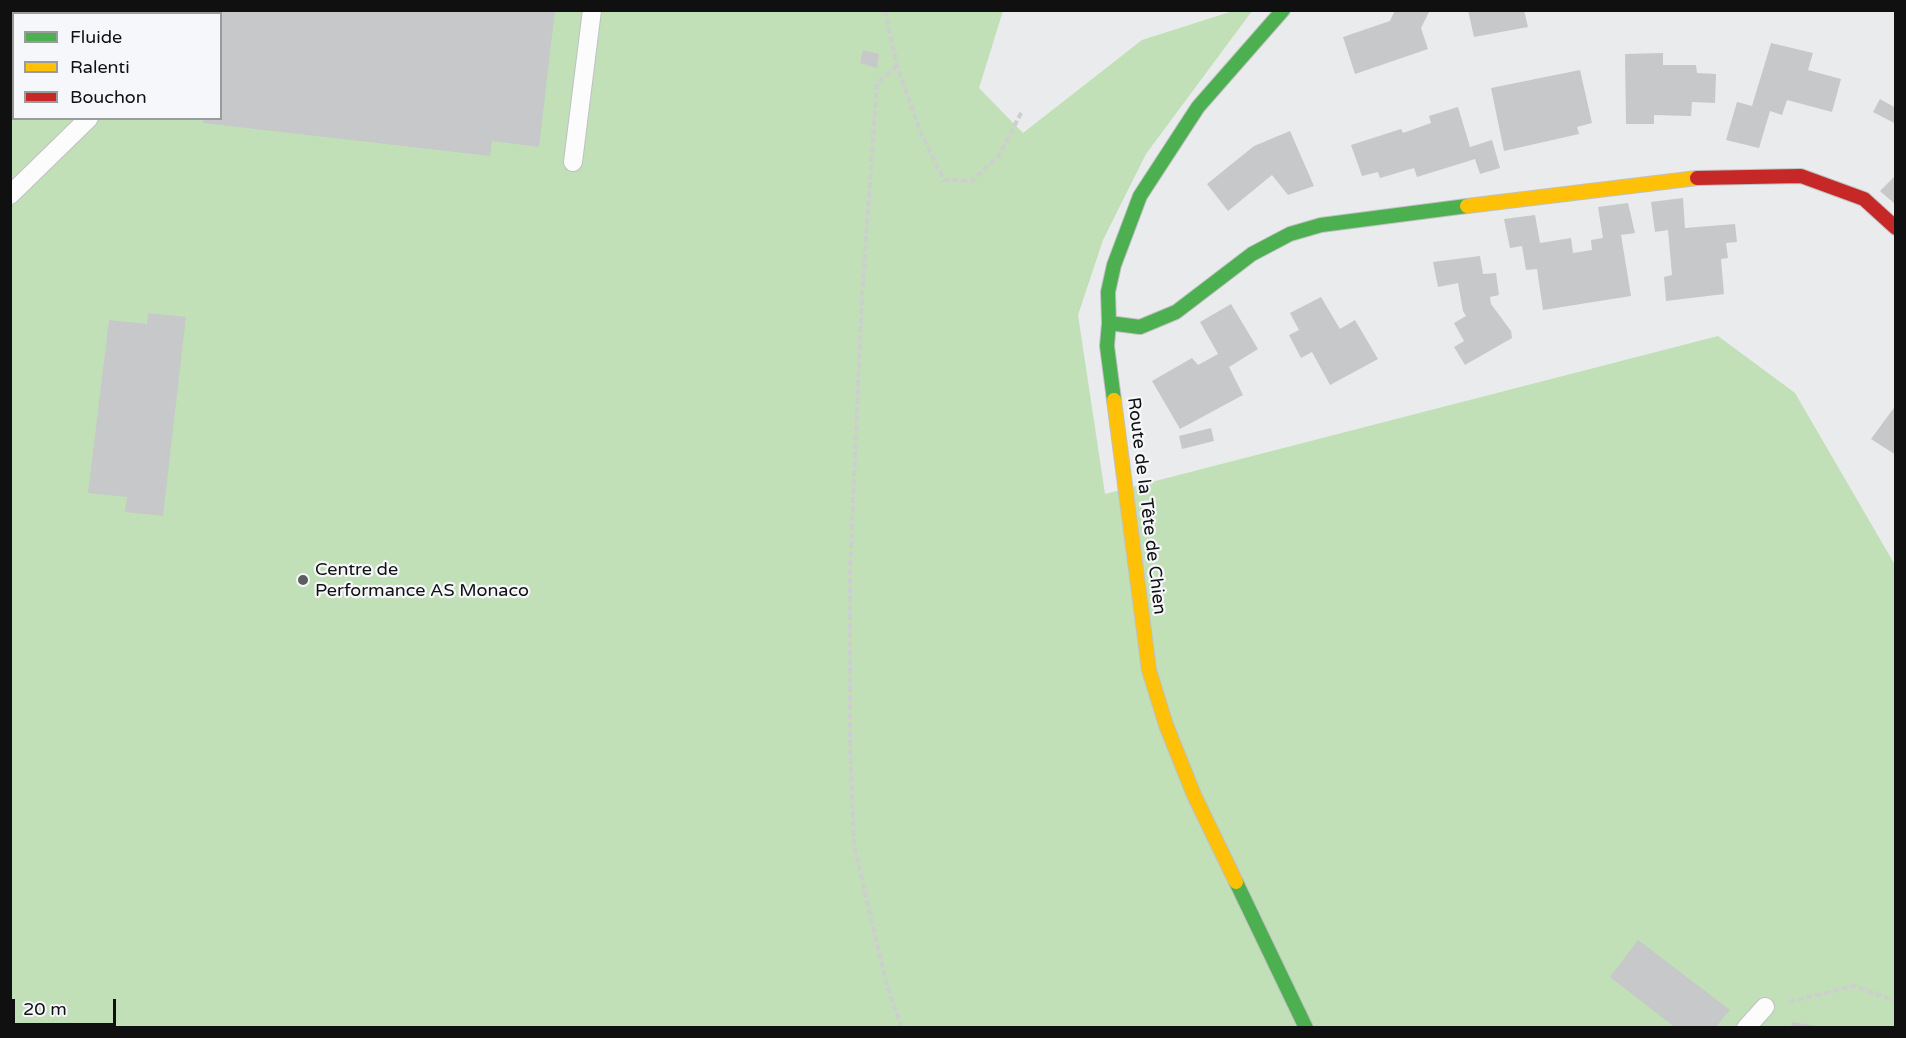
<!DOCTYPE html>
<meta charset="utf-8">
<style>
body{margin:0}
#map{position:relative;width:1906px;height:1038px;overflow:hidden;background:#eaebec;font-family:"Varela Round",sans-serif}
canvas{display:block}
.frame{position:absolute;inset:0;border:12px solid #101011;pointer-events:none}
.legend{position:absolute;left:12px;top:12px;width:210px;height:108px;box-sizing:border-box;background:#f6f7fa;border:2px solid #9a9b9d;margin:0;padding:8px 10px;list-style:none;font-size:18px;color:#101011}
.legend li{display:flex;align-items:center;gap:12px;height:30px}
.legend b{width:30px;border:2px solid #9a9b9d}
.scale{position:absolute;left:12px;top:999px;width:104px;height:27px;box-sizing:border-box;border:3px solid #101011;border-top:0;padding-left:8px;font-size:18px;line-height:21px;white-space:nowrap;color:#101011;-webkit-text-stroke:4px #f6f7fa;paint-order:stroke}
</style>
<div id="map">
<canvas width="1906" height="1038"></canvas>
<div class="frame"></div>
<ul class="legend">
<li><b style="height:8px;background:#4caf50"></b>Fluide</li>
<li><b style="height:8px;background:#ffc107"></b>Ralenti</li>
<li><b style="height:8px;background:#c62828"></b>Bouchon</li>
</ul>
<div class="scale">20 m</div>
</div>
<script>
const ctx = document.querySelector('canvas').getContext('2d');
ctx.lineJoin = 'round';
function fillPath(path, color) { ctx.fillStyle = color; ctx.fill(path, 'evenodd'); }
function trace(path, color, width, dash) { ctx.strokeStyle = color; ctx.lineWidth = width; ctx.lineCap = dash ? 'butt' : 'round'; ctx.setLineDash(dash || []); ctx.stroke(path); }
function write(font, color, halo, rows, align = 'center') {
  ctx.font = font + ' "Varela Round",sans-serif'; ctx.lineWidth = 4.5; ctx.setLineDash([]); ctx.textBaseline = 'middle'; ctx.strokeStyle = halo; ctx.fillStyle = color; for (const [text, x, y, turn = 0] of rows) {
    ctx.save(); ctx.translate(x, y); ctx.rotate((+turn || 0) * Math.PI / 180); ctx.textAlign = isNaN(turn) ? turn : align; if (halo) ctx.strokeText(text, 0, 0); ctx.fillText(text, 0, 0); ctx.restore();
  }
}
fillPath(new Path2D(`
 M 10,11 L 1003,11 L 979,88 L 1023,133 L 1142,40 L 1233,11 L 1252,11 L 1146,154 L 1103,240 L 1078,315 L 1105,494 L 1718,336 L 1795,393 L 1895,565 L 1895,1027 L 11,1027 ZM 14,14 L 220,14 L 220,118 L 14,118 Z`), '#c1e0b8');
fillPath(new Path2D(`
 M 216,10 L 555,10 L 539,147 L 492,141 L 490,156 L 203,123 L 204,118 L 220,118 L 220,14 L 216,14 Z
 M 1395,10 L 1430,10 L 1421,28 L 1428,49 L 1355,74 L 1343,37 L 1390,21 Z
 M 1468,10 L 1524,10 L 1528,27 L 1474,37 Z
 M 1771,43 L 1813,53 L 1808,70 L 1841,79 L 1832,112 L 1787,100 L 1782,115 L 1770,111 L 1759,148 L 1726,140 L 1737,102 L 1752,106 Z
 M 863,50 L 879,54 L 877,68 L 860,63 Z
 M 1663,53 L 1663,65 L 1696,65 L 1697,73 L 1716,74 L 1715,103 L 1692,102 L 1691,116 L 1654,115 L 1654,124 L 1626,124 L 1625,54 Z
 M 1580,70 L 1592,123 L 1577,127 L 1579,134 L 1504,151 L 1491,88 Z
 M 1880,99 L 1896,108 L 1896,124 L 1873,112 Z
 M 1458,107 L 1470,147 L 1492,140 L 1500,168 L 1480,174 L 1475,159 L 1417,177 L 1414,168 L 1380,178 L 1378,172 L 1362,176 L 1351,145 L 1401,129 L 1403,133 L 1431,123 L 1429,116 Z
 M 1290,131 L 1314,186 L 1288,195 L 1272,175 L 1228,211 L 1207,184 L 1254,146 Z
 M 1896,175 L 1896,205 L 1880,191 Z
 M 1683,198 L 1685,228 L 1735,224 L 1737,242 L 1726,243 L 1728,258 L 1721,259 L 1724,294 L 1666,301 L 1664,277 L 1672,275 L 1668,230 L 1655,232 L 1651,202 Z
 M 1628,203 L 1635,233 L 1621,235 L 1631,296 L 1543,310 L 1537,269 L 1526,270 L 1522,246 L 1510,248 L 1504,219 L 1535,215 L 1540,243 L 1571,238 L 1573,253 L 1592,250 L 1591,240 L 1603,238 L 1598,207 Z
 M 1480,256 L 1483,274 L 1496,273 L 1499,295 L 1490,297 L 1491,304 L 1511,331 L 1512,338 L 1465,365 L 1454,347 L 1464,341 L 1454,323 L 1466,316 L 1463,311 L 1458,283 L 1438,287 L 1433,262 Z
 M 1321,297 L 1340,329 L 1355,320 L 1378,359 L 1330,385 L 1312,352 L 1301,358 L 1289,335 L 1299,330 L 1290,313 Z
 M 1231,304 L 1258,349 L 1229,367 L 1243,395 L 1180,429 L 1152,381 L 1192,358 L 1198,365 L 1218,354 L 1200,322 Z
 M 148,313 L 186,317 L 163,516 L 125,512 L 127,497 L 88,493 L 109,320 L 147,324 Z
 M 1896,405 L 1896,455 L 1871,439 Z
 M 1211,428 L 1214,441 L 1182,449 L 1179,436 Z
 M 1638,940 L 1730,1010 L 1715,1028 L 1676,1028 L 1610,977 Z
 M 1792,1022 L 1817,1026 L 1817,1028 L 1791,1028 Z`), '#c7c8c9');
const lane = new Path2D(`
 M 97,10 L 104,14
 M 163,14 L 164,10
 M 573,162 L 592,10
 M 10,195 L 89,118
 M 1746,1028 L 1765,1007`);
const fast = new Path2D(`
 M 1109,323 L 1140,327 L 1176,312 L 1252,254 L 1290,234 L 1321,225 L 1467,206
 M 1114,400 L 1107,346 L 1109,323 L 1108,292 L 1114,265 L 1140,196 L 1198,107 L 1283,10
 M 1236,882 L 1306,1028`);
const slow = new Path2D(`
 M 1467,206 L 1697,178
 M 1114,400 L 1149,670 L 1166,725 L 1194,795 L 1236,882`);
const jam = new Path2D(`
 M 1697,178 L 1801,176 L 1864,199 L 1896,228`);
trace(lane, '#c0c1c2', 20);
trace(fast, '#c0c1c2', 16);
trace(slow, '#c0c1c2', 16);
trace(jam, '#c0c1c2', 16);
trace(new Path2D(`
 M 885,10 L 897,66 L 921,133 L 944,180 L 972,181 L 1000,154 L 1022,111
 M 897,66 L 877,83 L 862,296 L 850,573 L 850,741 L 854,845 L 887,986 L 902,1028
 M 1789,1002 L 1854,986 L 1896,1001`), '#cdcece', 4, [6, 3]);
trace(lane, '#fcfcfc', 18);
trace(fast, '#4caf50', 14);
trace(slow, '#ffc107', 14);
trace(jam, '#c62828', 14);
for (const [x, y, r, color] of [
 [303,580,6,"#5c5d5e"]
]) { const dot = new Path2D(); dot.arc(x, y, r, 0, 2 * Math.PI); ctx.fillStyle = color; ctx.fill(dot); trace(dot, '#f6f7fa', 2); }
write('18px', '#101011', '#f6f7fa', [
 ["Route de la Tête de Chien",1146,506,83]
]);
write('18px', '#101011', '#f6f7fa', [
 ["Centre de",315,570],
 ["Performance AS Monaco",315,591]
], 'left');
</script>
